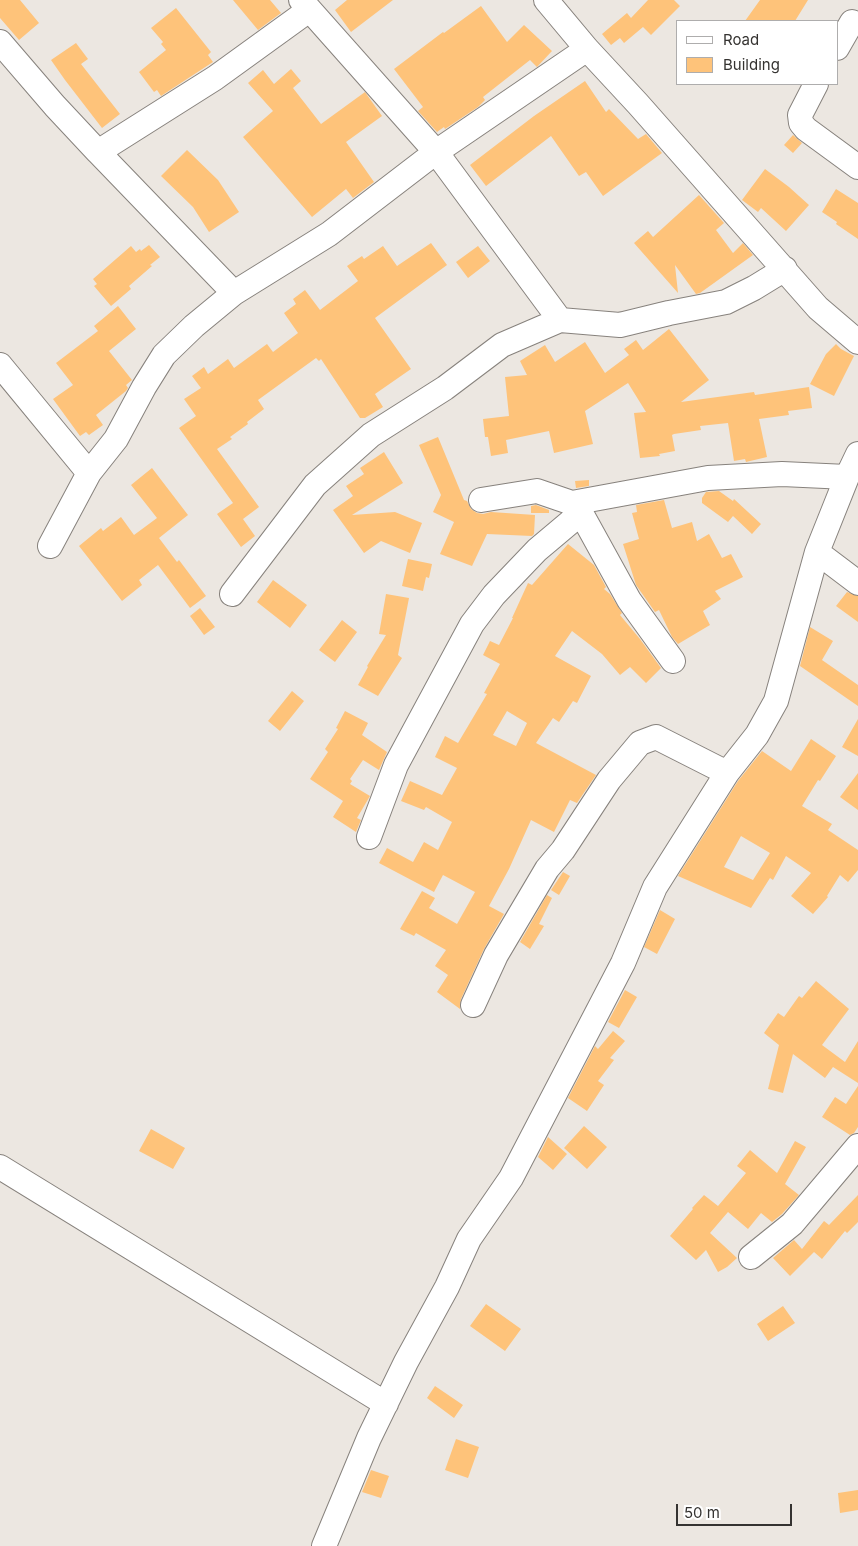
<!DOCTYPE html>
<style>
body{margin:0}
#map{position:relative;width:858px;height:1546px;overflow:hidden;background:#ece7e1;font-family:Inter,sans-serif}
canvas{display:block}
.legend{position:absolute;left:676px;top:20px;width:162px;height:65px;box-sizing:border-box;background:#fff;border:1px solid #aeadad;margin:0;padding:6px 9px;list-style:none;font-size:15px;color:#353331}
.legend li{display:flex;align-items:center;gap:10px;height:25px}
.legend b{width:25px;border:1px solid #aeadad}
.scale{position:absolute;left:676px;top:1504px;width:116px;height:22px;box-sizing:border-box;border:2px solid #353331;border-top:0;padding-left:6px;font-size:15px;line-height:18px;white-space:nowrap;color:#353331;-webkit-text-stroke:4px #fff;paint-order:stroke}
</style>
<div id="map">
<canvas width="858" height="1546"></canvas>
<ul class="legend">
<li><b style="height:6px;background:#fff"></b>Road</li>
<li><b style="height:14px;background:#fec37a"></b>Building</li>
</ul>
<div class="scale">50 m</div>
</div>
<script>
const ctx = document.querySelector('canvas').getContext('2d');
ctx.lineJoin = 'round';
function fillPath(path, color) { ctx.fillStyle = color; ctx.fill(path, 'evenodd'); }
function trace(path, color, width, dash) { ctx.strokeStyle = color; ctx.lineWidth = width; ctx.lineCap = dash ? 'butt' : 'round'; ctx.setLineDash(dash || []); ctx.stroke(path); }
fillPath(new Path2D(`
 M 0,0 L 20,0 L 39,23 L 19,40 L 0,18 Z
 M 233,0 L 270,0 L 281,13 L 258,30 Z
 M 347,0 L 393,0 L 351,32 L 335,10 Z
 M 648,0 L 674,0 L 680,6 L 651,35 L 643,27 L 624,43 L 620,38 L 611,45 L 602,34 L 627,13 L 631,18 Z
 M 760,0 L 808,0 L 795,21 L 745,21 Z
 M 481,6 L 507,42 L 524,25 L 552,51 L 537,67 L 530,60 L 483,97 L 485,100 L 478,107 L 445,129 L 444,127 L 437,132 L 418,111 L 423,107 L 394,69 L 443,32 L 444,33 Z
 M 176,8 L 211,52 L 208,55 L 213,62 L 161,96 L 157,90 L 154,92 L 139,72 L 166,50 L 161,44 L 163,42 L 151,28 Z
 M 76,43 L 88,59 L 81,64 L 120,114 L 102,128 L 65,80 L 51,60 Z
 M 291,69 L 301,81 L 293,88 L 321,124 L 365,92 L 382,116 L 346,142 L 374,182 L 353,198 L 346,189 L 312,217 L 243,137 L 273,111 L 248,83 L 263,70 L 274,84 Z
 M 585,81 L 606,112 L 609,109 L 638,139 L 646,134 L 662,153 L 603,196 L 586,172 L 579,176 L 551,136 L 486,186 L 470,165 L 534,116 Z
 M 793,135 L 802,143 L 793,153 L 784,145 Z
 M 187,150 L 218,180 L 239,212 L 209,232 L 193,207 L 161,176 Z
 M 765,169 L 789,187 L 809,205 L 786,231 L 761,208 L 758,212 L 742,200 Z
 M 836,189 L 858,203 L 858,239 L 836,224 L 837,222 L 822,212 Z
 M 699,195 L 724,223 L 716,230 L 733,253 L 743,243 L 753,255 L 714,283 L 700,293 L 696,294 L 675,265 L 678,293 L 634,243 L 648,231 L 653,237 Z
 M 431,243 L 447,265 L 375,318 L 411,369 L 375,394 L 383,407 L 365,418 L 360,418 L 321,359 L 319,361 L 316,358 L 258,400 L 264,409 L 247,422 L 248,424 L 230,437 L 232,439 L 217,449 L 259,507 L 243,519 L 255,536 L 241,547 L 217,514 L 233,503 L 179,428 L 196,416 L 184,399 L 201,388 L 192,376 L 204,367 L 208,374 L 228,359 L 234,368 L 267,344 L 273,352 L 298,333 L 284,313 L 296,304 L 293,299 L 305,290 L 320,310 L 358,281 L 347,266 L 362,256 L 364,259 L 383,246 L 397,266 Z
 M 149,245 L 160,257 L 150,265 L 152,266 L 129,286 L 131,289 L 111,306 L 94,286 L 97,284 L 93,279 L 131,246 L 136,252 L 140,249 L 141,251 Z
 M 478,246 L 490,261 L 468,278 L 456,262 Z
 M 118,306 L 136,329 L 109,351 L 132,380 L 126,385 L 128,388 L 126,391 L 96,415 L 103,425 L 89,435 L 86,432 L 80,436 L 53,399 L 73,385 L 56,363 L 98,331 L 94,326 Z
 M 669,329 L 709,380 L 681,402 L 754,392 L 755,395 L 809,387 L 812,408 L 788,411 L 789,415 L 759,419 L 767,457 L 746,462 L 745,459 L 734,461 L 728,423 L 700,426 L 701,430 L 674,434 L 672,435 L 675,451 L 659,454 L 660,456 L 640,458 L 634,413 L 646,412 L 628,383 L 585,411 L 593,444 L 554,453 L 549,431 L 506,440 L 508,453 L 491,456 L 488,437 L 485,437 L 483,419 L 509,416 L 505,377 L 527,375 L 520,361 L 545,345 L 555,362 L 585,342 L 605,373 L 629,355 L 624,349 L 636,340 L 643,350 Z
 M 836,344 L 841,349 L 854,356 L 834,396 L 810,384 L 826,354 Z
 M 438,437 L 464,500 L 467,501 L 471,509 L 477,513 L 483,514 L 491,512 L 535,515 L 534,534 L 532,536 L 487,534 L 472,566 L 440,554 L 454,522 L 433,512 L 441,495 L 419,445 Z
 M 384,452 L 403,483 L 352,515 L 395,512 L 422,523 L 410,553 L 381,541 L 364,553 L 333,510 L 353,496 L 346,486 L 364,474 L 360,468 Z
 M 152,468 L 188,515 L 159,538 L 177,562 L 179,560 L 206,596 L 190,608 L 158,565 L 139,580 L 142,585 L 122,601 L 79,546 L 101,528 L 103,531 L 121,517 L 134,535 L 157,518 L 131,485 Z
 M 589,480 L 589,486 L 576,488 L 575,481 Z
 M 719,491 L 733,501 L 734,499 L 761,524 L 752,534 L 733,516 L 728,522 L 702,503 L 702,498 L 706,492 Z
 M 664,500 L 672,528 L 692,522 L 697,541 L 709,534 L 722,558 L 731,554 L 743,577 L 715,591 L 721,599 L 703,611 L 710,625 L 678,644 L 672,637 L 659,610 L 655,612 L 636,585 L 623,544 L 639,539 L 632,513 L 637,512 L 636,505 Z
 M 536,505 L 549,510 L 549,513 L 531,513 L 531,506 Z
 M 568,544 L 594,565 L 606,587 L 604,589 L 610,594 L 622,613 L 620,615 L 640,639 L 661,668 L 646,683 L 630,667 L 620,675 L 602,654 L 572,631 L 555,656 L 591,676 L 577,703 L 573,701 L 559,722 L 553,718 L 536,743 L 596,775 L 577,803 L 570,800 L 554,832 L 531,820 L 509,869 L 489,906 L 504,914 L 484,949 L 461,999 L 460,1009 L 437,992 L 448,975 L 435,966 L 446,950 L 416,933 L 414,936 L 400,929 L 422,891 L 435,898 L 429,908 L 457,924 L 475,892 L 443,875 L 434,892 L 379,863 L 387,848 L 413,862 L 424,842 L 438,850 L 452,822 L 426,807 L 424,810 L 401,801 L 410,781 L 442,795 L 457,768 L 435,757 L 445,736 L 458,743 L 487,694 L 484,693 L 500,664 L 483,655 L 490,641 L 499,645 L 513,618 L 512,618 L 528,583 L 532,585 ZM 507,711 L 527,723 L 516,746 L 493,735 Z
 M 408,559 L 432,564 L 429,578 L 426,577 L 423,591 L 402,586 Z
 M 273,580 L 307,605 L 290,628 L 257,602 Z
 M 847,592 L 858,596 L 858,622 L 836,606 Z
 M 386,594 L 409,598 L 398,655 L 402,658 L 378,696 L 358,685 L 368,667 L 367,666 L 386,635 L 379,634 Z
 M 200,608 L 215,627 L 204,635 L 190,616 Z
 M 342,620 L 357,632 L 335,662 L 319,650 Z
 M 810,627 L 833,641 L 822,660 L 858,685 L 858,706 L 800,666 Z
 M 292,691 L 304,701 L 280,731 L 268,721 Z
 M 345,711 L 368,723 L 362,735 L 387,752 L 379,770 L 363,760 L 350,779 L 352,781 L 350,784 L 370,796 L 357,818 L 361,820 L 356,832 L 333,817 L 343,801 L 310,779 L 328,752 L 325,749 L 338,729 L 336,728 Z
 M 858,719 L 858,756 L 842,747 Z
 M 811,739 L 836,756 L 820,781 L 818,780 L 802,806 L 832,824 L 828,830 L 858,850 L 858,870 L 848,882 L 840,875 L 827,896 L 828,897 L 813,914 L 791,896 L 811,873 L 786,856 L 773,880 L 770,878 L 751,908 L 678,876 L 738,781 L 762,751 L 791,771 ZM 741,836 L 770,853 L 753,880 L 724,867 Z
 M 858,773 L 858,810 L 840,797 Z
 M 563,872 L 570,876 L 559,895 L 551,890 Z
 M 547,895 L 552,898 L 539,924 L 544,926 L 530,949 L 520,942 Z
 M 660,910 L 675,919 L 657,954 L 644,947 Z
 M 816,981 L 849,1009 L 822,1045 L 845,1062 L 858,1041 L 858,1083 L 833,1067 L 825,1078 L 793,1054 L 783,1093 L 768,1089 L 779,1045 L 764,1033 L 778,1013 L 784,1017 L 799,996 L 802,998 Z
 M 625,990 L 637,997 L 619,1028 L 608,1022 Z
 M 613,1031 L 625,1041 L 610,1058 L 614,1060 L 598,1081 L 604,1085 L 587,1111 L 568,1098 L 595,1046 L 598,1049 Z
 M 858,1086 L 858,1127 L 854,1133 L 850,1135 L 822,1117 L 835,1097 L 846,1104 Z
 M 584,1126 L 607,1147 L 587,1169 L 564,1148 Z
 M 151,1129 L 185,1148 L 173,1169 L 139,1151 Z
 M 548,1137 L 567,1154 L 553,1170 L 538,1157 Z
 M 795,1141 L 806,1147 L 785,1184 L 799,1195 L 782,1214 L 772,1222 L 761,1213 L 748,1229 L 728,1212 L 710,1233 L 737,1258 L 727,1267 L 718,1272 L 706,1250 L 696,1260 L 670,1236 L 693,1209 L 692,1208 L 704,1195 L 718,1206 L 746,1173 L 737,1166 L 750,1150 L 777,1173 Z
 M 858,1195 L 858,1222 L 847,1233 L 845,1231 L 822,1259 L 814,1252 L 790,1276 L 773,1258 L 794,1240 L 802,1249 L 824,1221 L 829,1225 Z
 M 486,1304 L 521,1329 L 505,1351 L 470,1326 Z
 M 783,1306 L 795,1323 L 768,1341 L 757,1324 Z
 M 435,1386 L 463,1405 L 454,1418 L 427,1398 Z
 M 456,1439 L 479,1447 L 468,1478 L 445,1470 Z
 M 371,1470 L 389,1476 L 381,1498 L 362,1492 Z
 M 858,1490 L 858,1510 L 840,1513 L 838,1493 Z`), '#fec37a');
const minor = new Path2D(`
 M 301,0 L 436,152 L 560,320
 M 546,0 L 587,49 L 638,104 L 818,308 L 858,342
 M 0,42 L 55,106 L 98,152 L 215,78 L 309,10
 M 837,48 L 852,22
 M 816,84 L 800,115 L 801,123 L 806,129 L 858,167
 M 98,152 L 234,293
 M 0,365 L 89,473
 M 481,500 L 537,491 L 572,503 L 708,478 L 782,474 L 847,477
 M 581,513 L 629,600 L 673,661
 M 50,546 L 89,473 L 116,439 L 144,387 L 164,355 L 194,326 L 234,293 L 329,234 L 436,152 L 587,49
 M 817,552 L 858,583
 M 232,594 L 315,485 L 371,435 L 445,388 L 502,345 L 560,320 L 620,325 L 669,313 L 726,302 L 754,288 L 785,269
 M 369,837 L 396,765 L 472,624 L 494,595 L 537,550 L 581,513 L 572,503
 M 473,1005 L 496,955 L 547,869 L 563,850 L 609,780 L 640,743 L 656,737 L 727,773
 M 0,1167 L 386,1404
 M 751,1257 L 792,1224 L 858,1146
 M 324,1546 L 369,1438 L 406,1362 L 447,1287 L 469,1239 L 511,1178 L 623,963 L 655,887 L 727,773 L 757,735 L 776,701 L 817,552 L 847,477 L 858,454`);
trace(minor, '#87827d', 26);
trace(minor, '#fff', 24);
</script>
